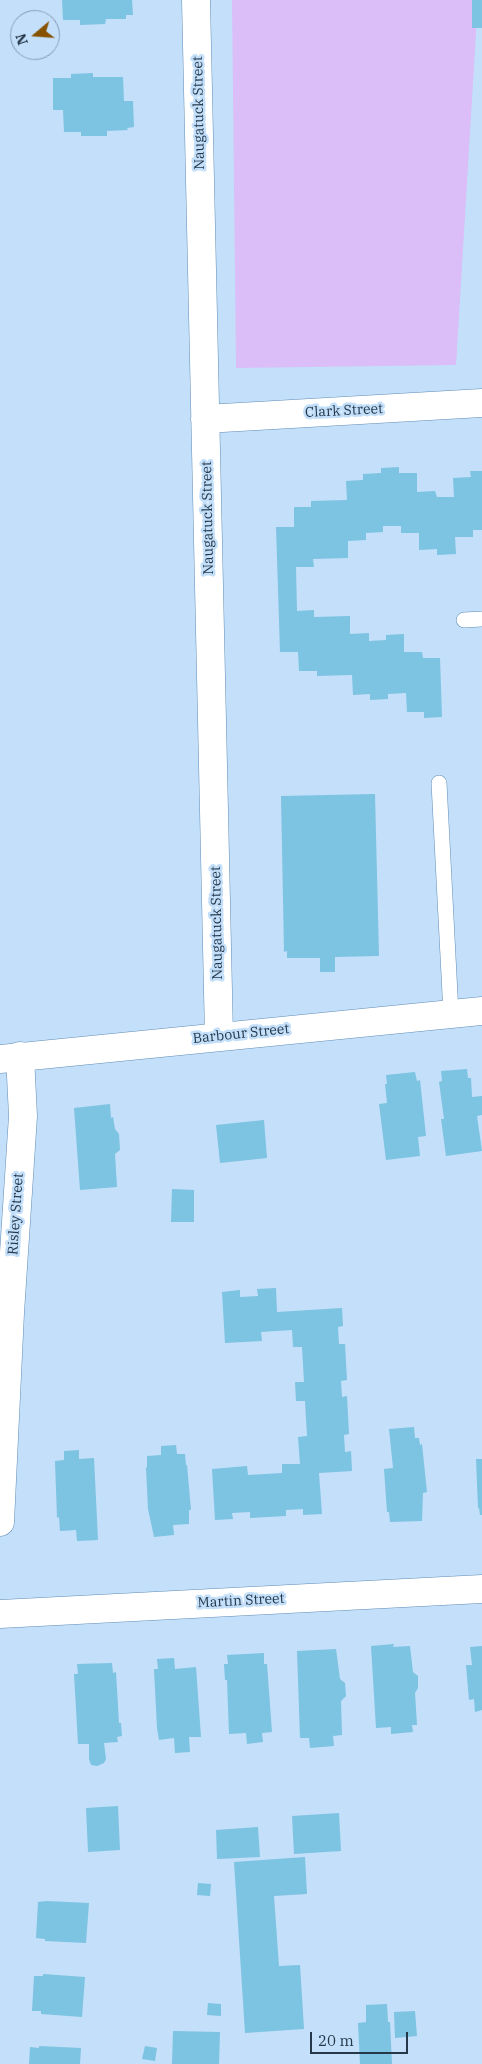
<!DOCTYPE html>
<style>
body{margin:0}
#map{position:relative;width:482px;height:2064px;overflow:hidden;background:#c3dffa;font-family:"IBM Plex Serif",serif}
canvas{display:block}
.north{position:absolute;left:10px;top:10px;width:50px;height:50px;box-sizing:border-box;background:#c3dffa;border:1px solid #849cb4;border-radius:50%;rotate:252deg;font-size:14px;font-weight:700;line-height:20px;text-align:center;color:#25384a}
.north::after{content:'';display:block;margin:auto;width:18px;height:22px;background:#875200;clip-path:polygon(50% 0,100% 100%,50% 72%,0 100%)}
.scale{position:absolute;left:310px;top:2032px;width:98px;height:22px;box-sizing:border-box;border:2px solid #25384a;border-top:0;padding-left:6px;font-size:15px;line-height:18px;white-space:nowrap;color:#25384a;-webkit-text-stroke:4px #c3dffa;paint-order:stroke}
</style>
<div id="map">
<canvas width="482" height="2064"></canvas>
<div class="north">N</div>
<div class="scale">20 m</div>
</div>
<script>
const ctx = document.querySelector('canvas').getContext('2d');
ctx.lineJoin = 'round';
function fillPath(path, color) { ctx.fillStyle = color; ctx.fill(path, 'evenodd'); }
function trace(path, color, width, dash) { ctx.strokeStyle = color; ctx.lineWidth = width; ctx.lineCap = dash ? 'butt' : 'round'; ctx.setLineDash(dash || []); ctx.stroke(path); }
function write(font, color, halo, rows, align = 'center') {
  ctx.font = font + ' "IBM Plex Serif",serif'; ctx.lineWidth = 5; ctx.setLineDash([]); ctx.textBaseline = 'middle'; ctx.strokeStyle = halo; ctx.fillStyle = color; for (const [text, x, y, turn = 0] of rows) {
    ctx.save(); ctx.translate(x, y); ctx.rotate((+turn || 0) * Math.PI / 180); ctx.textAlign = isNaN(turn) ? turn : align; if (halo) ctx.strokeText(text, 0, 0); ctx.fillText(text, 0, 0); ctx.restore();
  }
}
fillPath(new Path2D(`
 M 232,0 L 478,0 L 456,365 L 236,368 Z`), '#dbbef7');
fillPath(new Path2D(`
 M 62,0 L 132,0 L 133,15 L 126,15 L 126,19 L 106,19 L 105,24 L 80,25 L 80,20 L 63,20 Z
 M 472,0 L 482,0 L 482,28 L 472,28 Z
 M 93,73 L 93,77 L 123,77 L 124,101 L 133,101 L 134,127 L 127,128 L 128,130 L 107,131 L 107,136 L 81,136 L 81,132 L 64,132 L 63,110 L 53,110 L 53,78 L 71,78 L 71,74 Z
 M 399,467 L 399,473 L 417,473 L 417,492 L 435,491 L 437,497 L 454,497 L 453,478 L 471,477 L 470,471 L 482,471 L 482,530 L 473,530 L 473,537 L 455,537 L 456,554 L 437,555 L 437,549 L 419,550 L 419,533 L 401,533 L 401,526 L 383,526 L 383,532 L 366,533 L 366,540 L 348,541 L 348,558 L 313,559 L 314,567 L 296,567 L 297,611 L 314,610 L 314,617 L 350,616 L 350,634 L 369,633 L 369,641 L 386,640 L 386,635 L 404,634 L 404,652 L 422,652 L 423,658 L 440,658 L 442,717 L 424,718 L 424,712 L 407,712 L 406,693 L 388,694 L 388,699 L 370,700 L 370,694 L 353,695 L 352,675 L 317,676 L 317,671 L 299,671 L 298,652 L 280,652 L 276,527 L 294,527 L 294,507 L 311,507 L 311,501 L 347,500 L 346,481 L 363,480 L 363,474 L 381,473 L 381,468 Z
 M 375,794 L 379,956 L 335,957 L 335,972 L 320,972 L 320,958 L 287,958 L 287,951 L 284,952 L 281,796 Z
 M 467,1069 L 468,1078 L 471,1078 L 472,1097 L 482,1096 L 482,1115 L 477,1116 L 482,1151 L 446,1156 L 441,1119 L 444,1119 L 439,1082 L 442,1081 L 441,1071 Z
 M 415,1072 L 417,1081 L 420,1080 L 426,1136 L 418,1137 L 420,1156 L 386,1160 L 379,1104 L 387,1103 L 385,1084 L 387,1084 L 386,1075 Z
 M 110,1104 L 111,1118 L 113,1117 L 115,1129 L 119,1134 L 120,1150 L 115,1154 L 117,1187 L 80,1190 L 74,1108 Z
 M 264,1120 L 267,1158 L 220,1163 L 216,1125 Z
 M 172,1189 L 194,1190 L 194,1222 L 171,1222 Z
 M 276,1288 L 277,1312 L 342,1308 L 343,1326 L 338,1327 L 339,1344 L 345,1344 L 347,1380 L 341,1381 L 342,1397 L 347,1396 L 349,1434 L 344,1435 L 345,1452 L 351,1451 L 352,1471 L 319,1473 L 322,1514 L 303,1515 L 303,1509 L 286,1510 L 286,1516 L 250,1518 L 250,1512 L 232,1513 L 233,1519 L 215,1520 L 212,1469 L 247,1466 L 248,1475 L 282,1473 L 282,1464 L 300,1464 L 298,1437 L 307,1436 L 305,1401 L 296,1401 L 295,1382 L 304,1382 L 302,1347 L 293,1347 L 292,1330 L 261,1332 L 262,1341 L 225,1343 L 222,1292 L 240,1290 L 240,1297 L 258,1296 L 257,1289 Z
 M 414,1427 L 415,1438 L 419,1438 L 420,1445 L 422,1444 L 427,1492 L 423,1493 L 422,1521 L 390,1522 L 389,1512 L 387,1512 L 384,1469 L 393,1468 L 389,1429 Z
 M 176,1445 L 177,1454 L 185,1454 L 186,1465 L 187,1465 L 191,1510 L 189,1510 L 189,1524 L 173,1525 L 174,1535 L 154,1537 L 148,1509 L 146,1468 L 147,1467 L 147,1456 L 161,1455 L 161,1446 Z
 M 79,1450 L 79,1459 L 94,1458 L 98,1540 L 77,1541 L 76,1530 L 60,1531 L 59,1517 L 57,1518 L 55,1461 L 64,1460 L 64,1451 Z
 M 476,1459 L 482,1459 L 482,1515 L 480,1515 L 479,1508 L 478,1508 Z
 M 394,1644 L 393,1647 L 410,1646 L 413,1672 L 418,1676 L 418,1688 L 415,1693 L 417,1725 L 412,1725 L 413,1732 L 391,1734 L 391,1727 L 376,1728 L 371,1646 Z
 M 482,1646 L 482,1710 L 475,1712 L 474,1699 L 469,1700 L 466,1665 L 472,1665 L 470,1647 Z
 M 336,1649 L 340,1679 L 345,1683 L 346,1696 L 341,1701 L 342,1735 L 333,1736 L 334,1746 L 310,1748 L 309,1738 L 300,1738 L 297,1651 Z
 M 264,1653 L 264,1664 L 267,1664 L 272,1732 L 262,1733 L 263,1742 L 247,1744 L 246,1733 L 229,1734 L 227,1680 L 225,1680 L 224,1664 L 228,1664 L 227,1655 Z
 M 174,1658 L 175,1669 L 196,1667 L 201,1737 L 189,1737 L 190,1752 L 175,1753 L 174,1738 L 159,1740 L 157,1728 L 154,1669 L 158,1669 L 157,1659 Z
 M 112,1663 L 113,1673 L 116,1672 L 119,1723 L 121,1723 L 122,1736 L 117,1737 L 118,1742 L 104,1743 L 106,1759 L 104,1763 L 97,1766 L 91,1765 L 89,1759 L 89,1744 L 78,1744 L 74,1674 L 78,1674 L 77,1664 Z
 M 118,1806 L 120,1850 L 88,1852 L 86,1808 Z
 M 339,1813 L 341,1851 L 294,1854 L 292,1816 Z
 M 258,1827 L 260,1857 L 217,1859 L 216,1830 Z
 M 305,1857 L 307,1894 L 274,1896 L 279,1966 L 300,1965 L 304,2029 L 245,2033 L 234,1862 Z
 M 198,1883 L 211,1884 L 210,1896 L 197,1895 Z
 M 47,1901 L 89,1903 L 86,1943 L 45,1941 L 45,1939 L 36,1938 L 38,1902 Z
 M 43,1974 L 85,1977 L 82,2017 L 41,2014 L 41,2011 L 32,2011 L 34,1976 L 43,1976 Z
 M 208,2003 L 221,2004 L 221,2016 L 207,2015 Z
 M 387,2004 L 388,2022 L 390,2022 L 392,2064 L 360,2064 L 358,2023 L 366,2022 L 366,2005 Z
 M 415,2011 L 417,2036 L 395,2038 L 394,2012 Z
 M 173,2031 L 220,2032 L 219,2064 L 172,2064 Z
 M 39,2046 L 81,2048 L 80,2064 L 29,2064 L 30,2047 L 39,2048 Z
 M 145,2046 L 157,2048 L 155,2061 L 142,2059 Z`), '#7dc3e2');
const service = new Path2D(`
 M 464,620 L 482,619
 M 439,783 L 451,1014`);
const minor = new Path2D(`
 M 196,0 L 219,1036
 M 205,419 L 482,403
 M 0,1522 L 10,1313 L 23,1116 L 20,1056
 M 0,1614 L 482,1589`);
const tertiary = new Path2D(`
 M 0,1059 L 482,1011`);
trace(service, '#608db7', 16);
trace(minor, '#608db7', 29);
trace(tertiary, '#608db7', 29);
trace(service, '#fff', 15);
trace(minor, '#fff', 28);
trace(tertiary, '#fff', 28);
write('14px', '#25384a', '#c3dffa', [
 ["Naugatuck Street",199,113,-91],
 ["Clark Street",344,411,-3],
 ["Naugatuck Street",208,518,-91],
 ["Naugatuck Street",217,923,-91],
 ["Barbour Street",241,1034,-6],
 ["Risley Street",16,1214,-86],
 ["Martin Street",241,1601,-3]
]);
</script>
